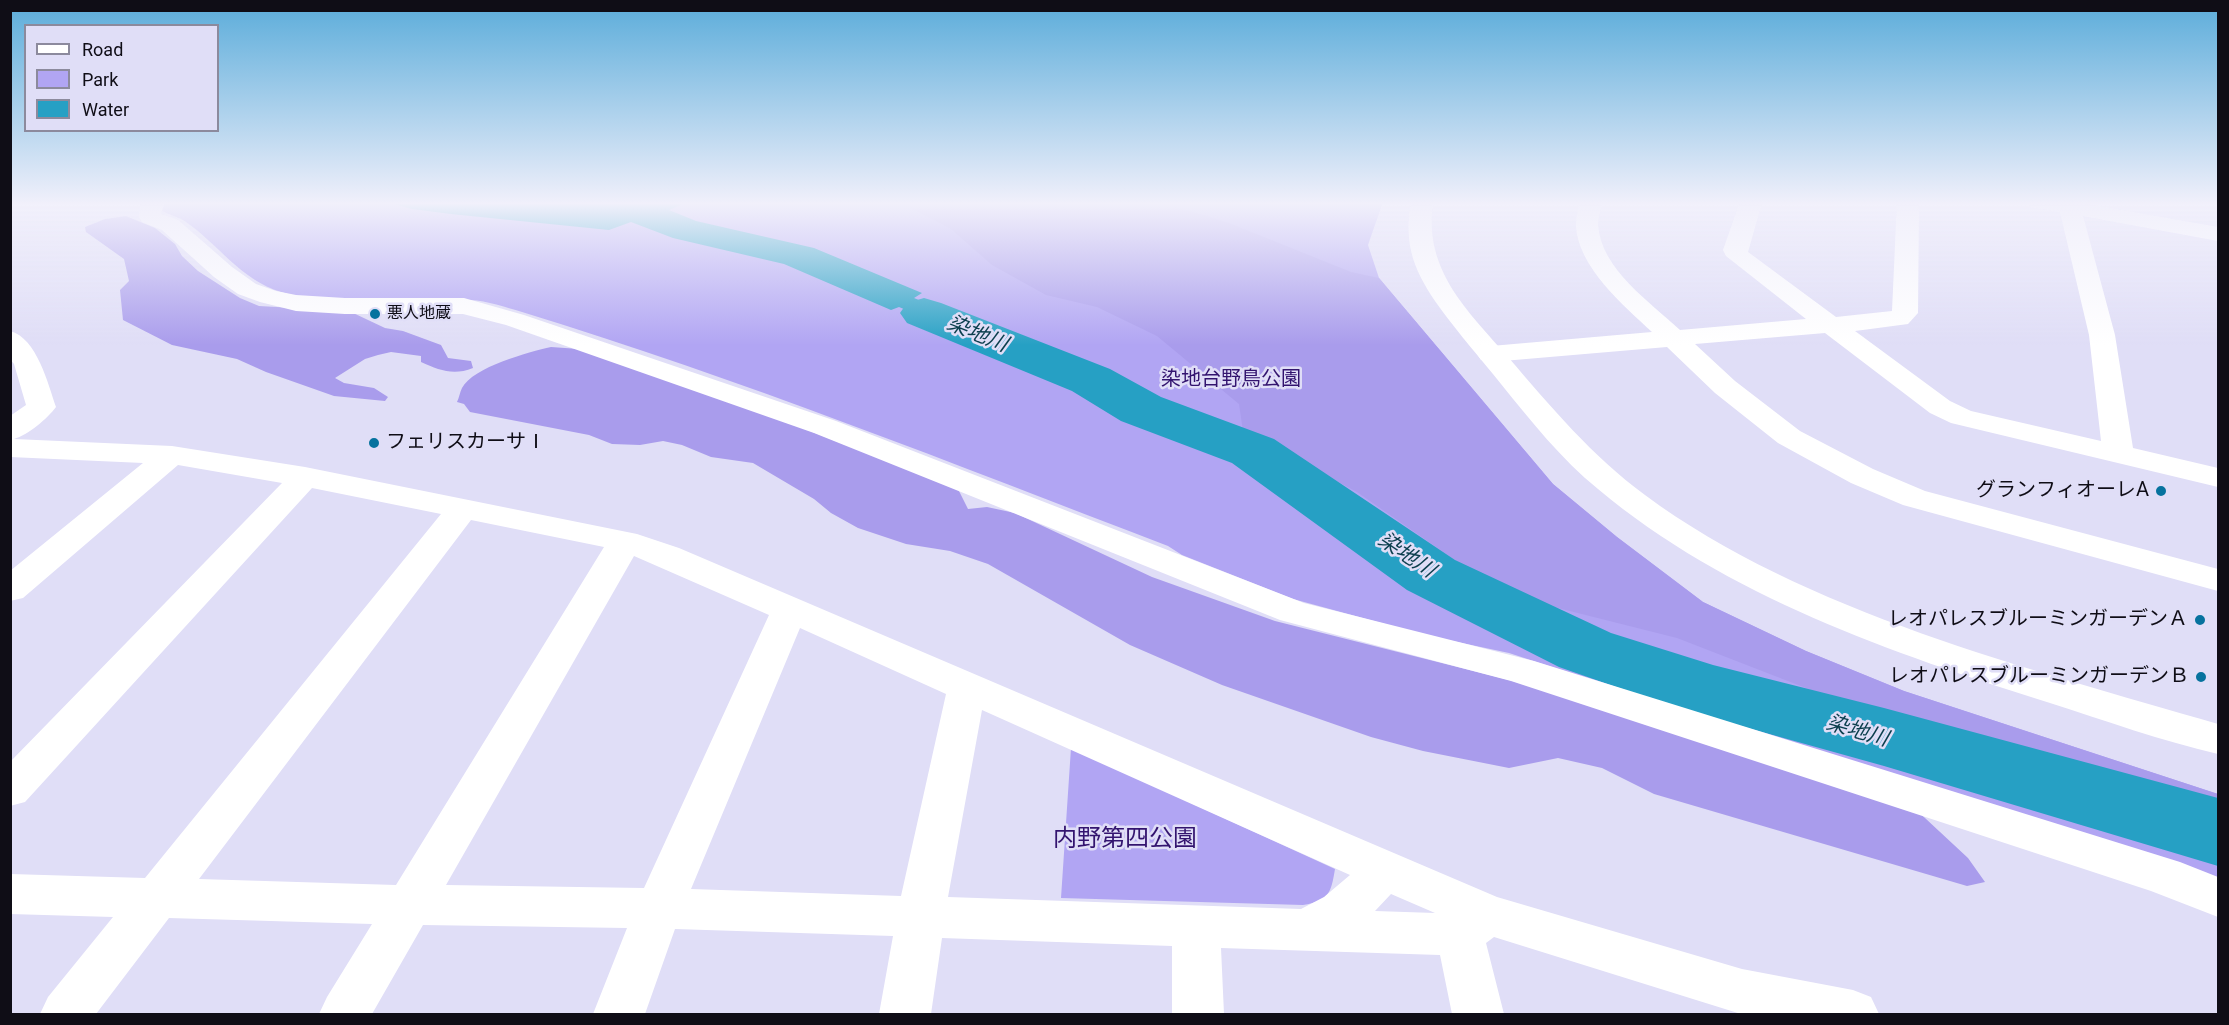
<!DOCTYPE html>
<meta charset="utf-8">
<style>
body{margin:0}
#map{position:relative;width:2229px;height:1025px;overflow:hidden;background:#e0def7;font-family:Roboto,sans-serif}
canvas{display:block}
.frame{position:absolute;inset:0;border:12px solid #0f0d16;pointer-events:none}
.legend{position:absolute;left:24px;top:24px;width:195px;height:108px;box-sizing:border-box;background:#e0def7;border:2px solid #8c8a9d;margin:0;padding:8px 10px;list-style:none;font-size:18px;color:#0f0d16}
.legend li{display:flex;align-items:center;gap:12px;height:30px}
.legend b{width:30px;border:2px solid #8c8a9d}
</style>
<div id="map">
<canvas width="2229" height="1025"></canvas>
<div class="frame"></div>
<ul class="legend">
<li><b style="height:8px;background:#fff"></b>Road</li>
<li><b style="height:16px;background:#b1a5f3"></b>Park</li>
<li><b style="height:16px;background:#26a0c4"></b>Water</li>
</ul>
</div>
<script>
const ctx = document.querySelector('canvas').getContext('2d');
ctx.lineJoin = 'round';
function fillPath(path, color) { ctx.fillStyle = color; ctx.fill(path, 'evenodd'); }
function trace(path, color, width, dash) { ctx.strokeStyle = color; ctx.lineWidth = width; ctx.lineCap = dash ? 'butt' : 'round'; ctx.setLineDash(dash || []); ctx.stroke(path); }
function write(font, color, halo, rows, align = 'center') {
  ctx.font = font + ' Roboto,"Noto Sans JP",sans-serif'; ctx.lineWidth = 5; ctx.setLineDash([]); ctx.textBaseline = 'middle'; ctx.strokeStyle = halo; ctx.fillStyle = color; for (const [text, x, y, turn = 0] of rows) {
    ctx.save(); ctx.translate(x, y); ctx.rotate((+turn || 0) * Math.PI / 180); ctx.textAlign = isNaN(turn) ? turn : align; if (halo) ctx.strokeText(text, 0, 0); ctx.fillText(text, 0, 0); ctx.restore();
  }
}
fillPath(new Path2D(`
 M 165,202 L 1383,202 L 1368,245 L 1379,278 L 1553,484 L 1617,537 L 1703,602 L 1806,651 L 1904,691 L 2218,794 L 2218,881 L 2178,865 L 1699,715 L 1509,653 L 1429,636 L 1293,599 L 1182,555 L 1168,546 C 954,464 741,379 522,312 C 505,307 488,301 470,300 C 412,296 335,309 281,292 C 241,280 219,245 186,222 C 179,217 170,215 162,211 Z
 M 1071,748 L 1335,869 C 1331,893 1329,901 1303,905 L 1061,898 Z`), '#b1a5f3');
fillPath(new Path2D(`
 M 893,202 L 1159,202 L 1229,223 L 1351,272 L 1379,278 L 1553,484 L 1617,537 L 1703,602 L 1806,651 L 1904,691 L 2218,794 L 2218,817 L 1993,753 L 1891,721 L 1677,638 L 1546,605 L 1485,581 L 1357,492 L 1243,431 L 1239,404 L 1157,336 L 1097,307 L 1046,295 L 992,265 L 951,229 L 913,209 Z
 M 126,216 L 155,228 L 175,244 L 182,256 L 198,271 L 240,298 L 259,306 L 349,311 L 385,328 L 403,331 L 441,345 L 448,358 L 471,361 L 473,368 C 453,376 439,370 421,362 L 421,356 L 391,352 L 378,355 L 365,359 L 335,378 L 344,383 L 374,388 L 388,397 L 385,401 L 334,396 L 266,372 L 237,359 L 172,345 L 123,320 L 120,290 L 129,281 L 124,259 L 86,232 L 85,227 L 105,219 Z
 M 551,347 L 579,349 L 782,420 L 958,489 L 968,509 L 987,507 L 1015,513 L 1152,577 L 1275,621 L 1517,682 L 1911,805 L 1968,858 L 1985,882 L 1967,886 L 1654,794 L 1602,768 L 1558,758 L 1509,768 L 1423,751 L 1371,737 L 1222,685 L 1130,645 L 988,564 L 950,551 L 906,544 L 858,528 L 831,513 L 814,499 L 753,463 L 711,457 L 682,445 L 663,441 L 640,445 L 612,444 L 589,435 L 470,412 L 464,404 L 457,402 C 459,398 460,392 462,388 C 473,367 529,352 551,347 Z`), '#a99cec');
fillPath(new Path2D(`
 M 386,202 L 688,202 L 669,210 L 696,221 L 814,248 L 922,293 L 914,298 L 1013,339 L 998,348 L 899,307 L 891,310 L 784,264 L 673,238 L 631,222 L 609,230 L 451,214 L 412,209 Z`), '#26a0c4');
fillPath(new Path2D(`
 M 924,298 L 941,303 L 1110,369 L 1161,397 L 1274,439 L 1455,560 L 1611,633 L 1713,665 L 1884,708 L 2218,798 L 2218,866 L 1884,766 L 1676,708 L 1559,667 L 1407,590 L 1232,463 L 1121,421 L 1072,391 L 907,323 L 900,313 L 907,303 Z`), '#26a0c4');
fillPath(new Path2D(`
 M 141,202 L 163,202 L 161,214 L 178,220 L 232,267 L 256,284 L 276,291 L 296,295 L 345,298 L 464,298 L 524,315 L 836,421 L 1304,603 L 1534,661 L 2180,862 L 2218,877 L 2218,917 L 2151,891 L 1511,681 L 1280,620 L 814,433 L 506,325 L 463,314 L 345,314 L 296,311 L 260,302 L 238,294 L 214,277 L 162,230 L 142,222 L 139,217 Z
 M 1580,202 L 1602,202 C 1601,209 1598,218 1598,225 C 1601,269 1650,302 1680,330 L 1806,319 L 1726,256 L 1723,250 L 1740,202 L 1762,202 L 1748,252 L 1836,317 L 1892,311 L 1897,202 L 1919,202 L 1918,313 L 1908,324 L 1855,331 L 1950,401 L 1971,411 L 2101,441 L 2089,335 L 2060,212 L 2031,207 L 2028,202 L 2075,202 L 2218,227 L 2218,241 L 2083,216 L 2115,335 L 2133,448 L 2218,468 L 2218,487 L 1951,423 L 1930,413 L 1825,333 L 1695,344 L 1735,381 L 1800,431 L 1873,469 L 1925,491 L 2218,569 L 2218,591 L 1903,505 L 1851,483 L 1778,443 L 1715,393 L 1667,347 L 1491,362 L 1481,360 L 1477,354 L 1481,348 L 1491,346 L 1652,332 C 1624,306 1577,266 1576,225 C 1576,217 1579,209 1580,202 Z
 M 10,331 C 37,338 48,384 56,407 C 47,419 28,435 14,439 L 172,446 L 305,467 L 637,534 L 679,548 L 1497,897 L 1742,969 L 1853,990 L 1871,997 L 1879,1014 L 1741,1014 L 1494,937 L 1486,943 L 1504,1014 L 1452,1014 L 1440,955 L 1221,948 L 1224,1014 L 1172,1014 L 1172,946 L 942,938 L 931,1014 L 879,1014 L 893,936 L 675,929 L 645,1014 L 593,1014 L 627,928 L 423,925 L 372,1014 L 319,1014 L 327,997 L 372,924 L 169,918 L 96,1014 L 40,1014 L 48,997 L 113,917 L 10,914 L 10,874 L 145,878 L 441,514 L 312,488 L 25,802 L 10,806 L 10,762 L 282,483 L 178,465 L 23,598 L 10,601 L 10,571 L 143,463 L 10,457 L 10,416 L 26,405 L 14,364 L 10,359 ZM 471,520 L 604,547 L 396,885 L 199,879 ZM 634,556 L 769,615 L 644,888 L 446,885 ZM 800,628 L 946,694 L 901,896 L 691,889 ZM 982,710 L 1350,875 L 1324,897 L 1301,909 L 948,897 ZM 1391,894 L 1435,913 L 1375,911 Z`), '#fff');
fillPath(new Path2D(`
 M 1411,202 L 1433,202 C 1423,270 1467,310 1508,357 C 1551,407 1592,456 1645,495 C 1804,613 2031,669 2218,724 L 2218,754 C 2162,741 2106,721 2050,703 C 1892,653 1727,597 1598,489 C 1561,459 1531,421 1501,384 C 1481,359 1459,334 1440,308 C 1415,273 1403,246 1411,202 Z`), '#fff');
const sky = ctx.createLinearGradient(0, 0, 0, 345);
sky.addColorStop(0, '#5aacda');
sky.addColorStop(0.59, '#f1f0fb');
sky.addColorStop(1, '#f1f0fb00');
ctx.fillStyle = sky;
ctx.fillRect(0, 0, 2229, 345);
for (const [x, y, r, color] of [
 [375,314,6,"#06729e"],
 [374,443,6,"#06729e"],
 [2161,491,6,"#06729e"],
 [2200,620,6,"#06729e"],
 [2201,677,6,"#06729e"]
]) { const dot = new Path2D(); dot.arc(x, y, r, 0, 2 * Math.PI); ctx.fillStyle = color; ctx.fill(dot); trace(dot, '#e0def7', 2); }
write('16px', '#0f0d16', '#e0def7', [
 ["悪人地蔵",387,314]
], 'left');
write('20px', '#33146f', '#e0def7', [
 ["染地台野鳥公園",1231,380]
]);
write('20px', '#0f0d16', '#e0def7', [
 ["フェリスカーサⅠ",386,443,"left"],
 ["グランフィオーレA",2149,491],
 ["レオパレスブルーミンガーデンＡ",2188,620],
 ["レオパレスブルーミンガーデンＢ",2189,677]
], 'right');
write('italic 21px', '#0b3e4d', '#e0def7', [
 ["染地川",977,335,22],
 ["染地川",1406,556,34],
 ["染地川",1857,732,16]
]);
write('24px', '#33146f', '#e0def7', [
 ["内野第四公園",1125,840]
]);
</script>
